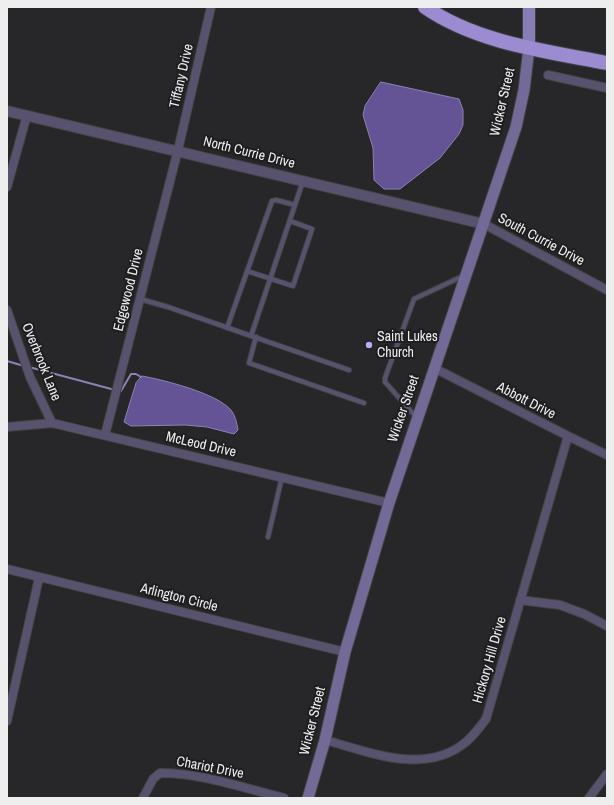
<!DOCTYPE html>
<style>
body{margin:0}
#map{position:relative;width:614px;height:805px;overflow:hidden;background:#272729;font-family:"Archivo Narrow",sans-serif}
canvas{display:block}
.frame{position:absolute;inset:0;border:8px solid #eeeeef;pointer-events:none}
</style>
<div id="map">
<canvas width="614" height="805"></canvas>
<div class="frame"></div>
</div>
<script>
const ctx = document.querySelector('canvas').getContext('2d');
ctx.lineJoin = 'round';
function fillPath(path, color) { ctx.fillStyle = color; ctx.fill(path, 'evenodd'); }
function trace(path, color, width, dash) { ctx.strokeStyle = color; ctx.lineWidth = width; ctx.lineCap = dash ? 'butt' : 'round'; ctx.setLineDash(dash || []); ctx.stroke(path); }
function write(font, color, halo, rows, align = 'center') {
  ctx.font = font + ' "Archivo Narrow",sans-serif'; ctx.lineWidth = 4; ctx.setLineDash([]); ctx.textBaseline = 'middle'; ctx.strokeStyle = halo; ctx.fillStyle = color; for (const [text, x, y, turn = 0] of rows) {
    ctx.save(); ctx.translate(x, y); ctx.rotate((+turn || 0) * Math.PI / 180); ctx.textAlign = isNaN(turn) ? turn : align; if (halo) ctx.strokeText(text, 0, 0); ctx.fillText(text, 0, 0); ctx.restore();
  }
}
const water = new Path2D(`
 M 381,82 L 459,99 L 463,110 L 463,125 L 459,134 L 440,158 L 400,189 L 384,189 L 374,180 L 373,148 L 363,115 L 365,106 Z
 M 142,376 C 164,380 216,393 231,410 C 235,415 237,423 238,430 L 234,434 L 207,427 L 185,425 L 131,426 L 124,422 L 136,383 Z`);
fillPath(water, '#645496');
trace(water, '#8d82b1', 1);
trace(new Path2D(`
 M 7,361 L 24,366
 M 29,367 L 115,390
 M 120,391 L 121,391 L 131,374 L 136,374 L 141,377`), '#8d82b1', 2);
const service = new Path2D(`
 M 247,271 L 293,286 L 312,229 L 290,221
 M 140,299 L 168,307 L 349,370
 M 227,328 L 272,201 L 276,200 L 295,205
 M 251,336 L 303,181
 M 256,337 L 249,363 L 364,403
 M 416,417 L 385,382 L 385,378 L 414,299 L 463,276
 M 268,537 L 282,477`);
const minor = new Path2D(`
 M 548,75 L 607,88
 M 7,187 L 27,115
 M 484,224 L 607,290
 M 7,310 L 30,377 L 52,423
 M 434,368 L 568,436 L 607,455
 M 7,427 L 52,423 L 389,503
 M 105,435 L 178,150 L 211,7
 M 7,569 L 345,652
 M 520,600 L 560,605 L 584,614 L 607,626
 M 7,721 L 39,578
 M 325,740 C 370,752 425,776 466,742 C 473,736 480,727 486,719 L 568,436
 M 143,798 L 153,779 L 160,773 C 202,773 244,788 284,798
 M 589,798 L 607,774`);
const tertiary = new Path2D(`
 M 7,111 L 484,224`);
const secondary = new Path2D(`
 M 308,798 L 325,740 L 345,652 L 389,503 L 516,127 L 524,90 L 529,48`);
const primary = new Path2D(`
 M 529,7 L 529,48`);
const motorway = new Path2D(`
 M 425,7 C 477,43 546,51 607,63`);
trace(service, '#434345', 6);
trace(minor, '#434345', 10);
trace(tertiary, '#434345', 12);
trace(secondary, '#434345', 13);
trace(primary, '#434345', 14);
trace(motorway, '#434345', 16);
trace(service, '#58526f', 4);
trace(minor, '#58526f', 8);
trace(tertiary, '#58526f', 10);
trace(secondary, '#736a97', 11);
trace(primary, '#887cb6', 12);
trace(motorway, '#9b8cd2', 14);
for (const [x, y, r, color] of [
 [369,345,4,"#baaaf6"]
]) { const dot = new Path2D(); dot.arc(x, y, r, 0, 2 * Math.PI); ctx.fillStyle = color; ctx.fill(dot); trace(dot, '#1e1d20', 1.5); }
write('14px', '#eeeeef', '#1e1d20', [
 ["Tiffany Drive",182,76,-77],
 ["Wicker Street",503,102,-77],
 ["North Currie Drive",249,153,14],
 ["South Currie Drive",541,240,28],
 ["Edgewood Drive",129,290,-76],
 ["Overbrook Lane",41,362,68],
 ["Abbott Drive",526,401,27],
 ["Wicker Street",404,409,-71],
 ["McLeod Drive",201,445,13],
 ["Arlington Circle",179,598,14],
 ["Hickory Hill Drive",490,660,-74],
 ["Wicker Street",313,721,-76],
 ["Chariot Drive",210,768,11]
]);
write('14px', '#eeeeef', '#1e1d20', [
 ["Saint Lukes",377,337],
 ["Church",377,353]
], 'left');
</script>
